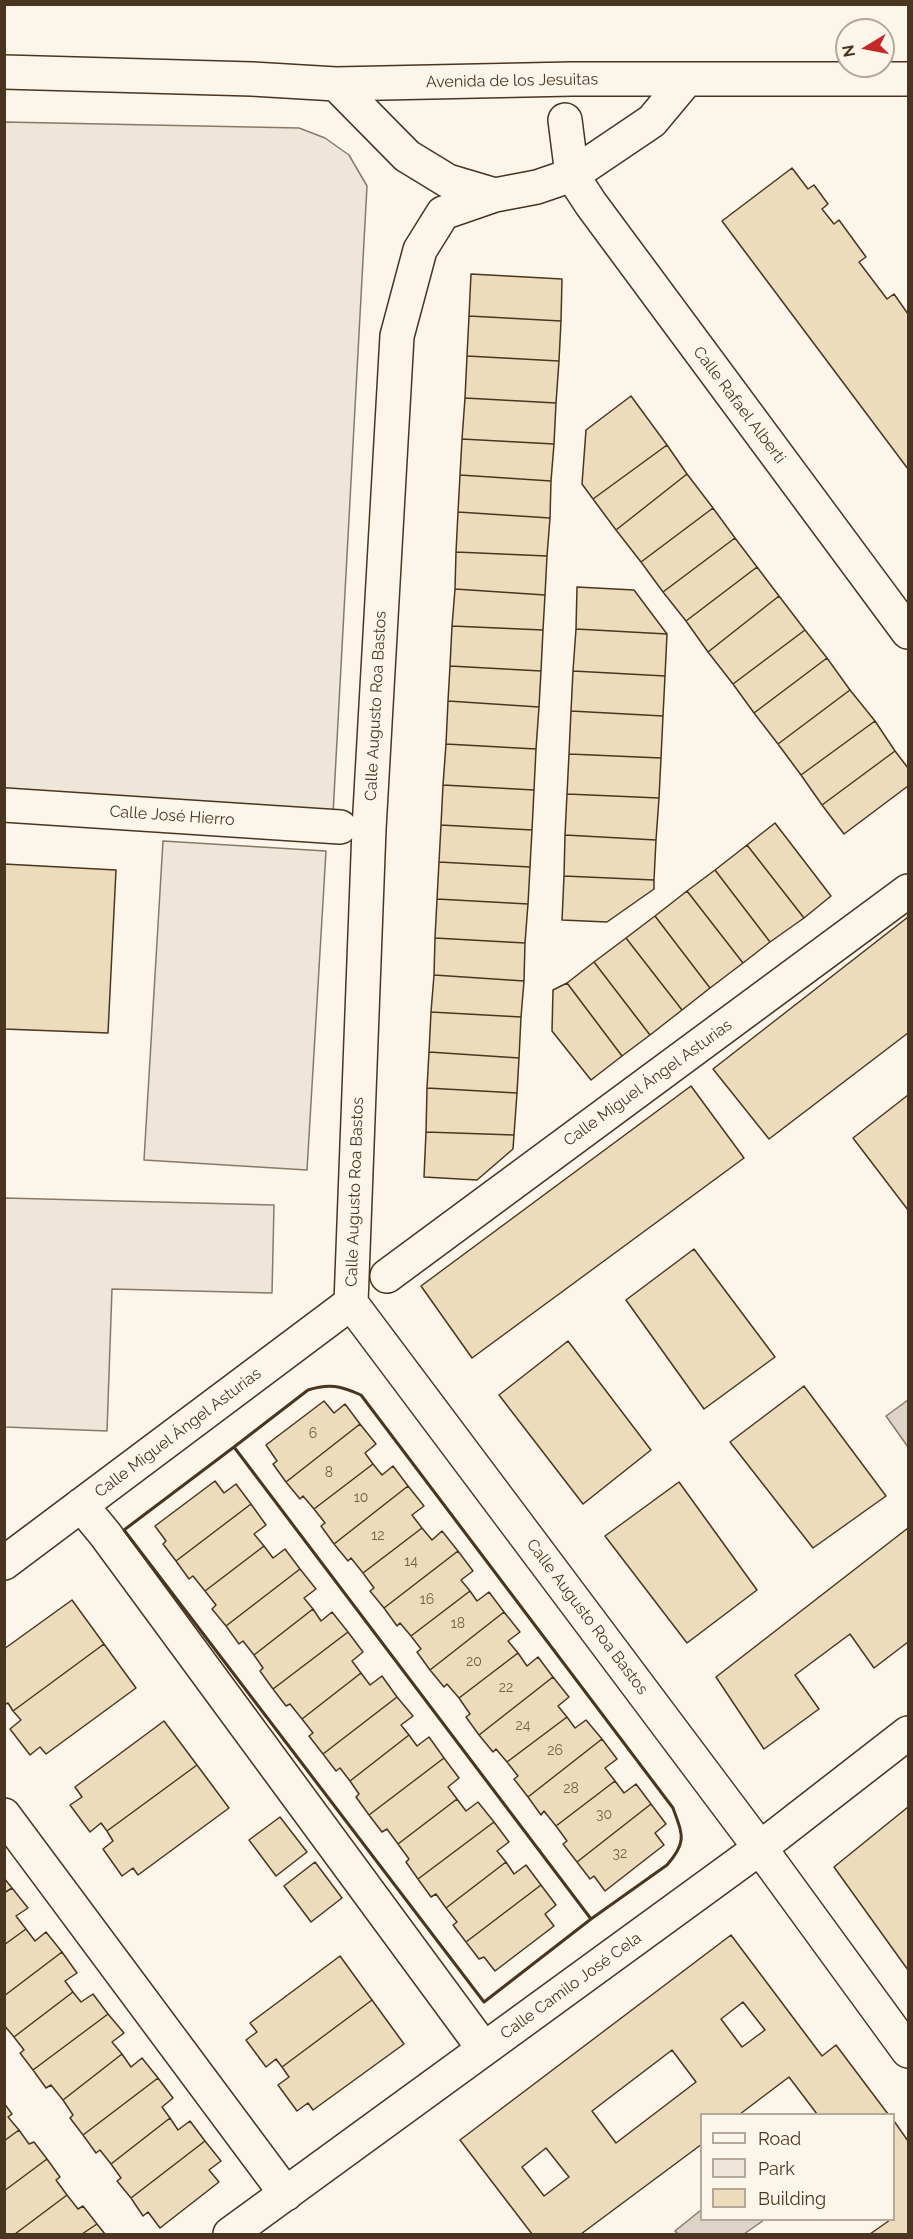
<!DOCTYPE html>
<meta charset="utf-8">
<style>
body{margin:0}
#map{position:relative;width:913px;height:2239px;overflow:hidden;background:#fbf6e9;font-family:Raleway,sans-serif}
canvas{display:block}
.frame{position:absolute;inset:0;border:6px solid #4a3520;pointer-events:none}
.legend{position:absolute;left:700px;top:2113px;width:195px;height:108px;box-sizing:border-box;background:#fbf6e9;border:2px solid #b4a999;margin:0;padding:8px 10px;list-style:none;font-size:18px;color:#4a3520}
.legend li{display:flex;align-items:center;gap:12px;height:30px}
.legend b{width:30px;border:2px solid #b4a999}
.north{position:absolute;left:835px;top:18px;width:60px;height:60px;box-sizing:border-box;background:#fbf6e9;border:2px solid #b4a999;border-radius:50%;rotate:260deg;font-size:16px;font-weight:700;line-height:24px;text-align:center;color:#4a3520}
.north::after{content:'';display:block;margin:auto;width:21px;height:27px;background:#c62828;clip-path:polygon(50% 0,100% 100%,50% 72%,0 100%)}
</style>
<div id="map">
<canvas width="913" height="2239"></canvas>
<div class="frame"></div>
<ul class="legend">
<li><b style="height:8px;background:#fbf6e9"></b>Road</li>
<li><b style="height:16px;background:#ede6d9"></b>Park</li>
<li><b style="height:16px;background:#ecdcbc"></b>Building</li>
</ul>
<div class="north">N</div>
</div>
<script>
const ctx = document.querySelector('canvas').getContext('2d');
ctx.lineJoin = 'round';
function fillPath(path, color) { ctx.fillStyle = color; ctx.fill(path, 'evenodd'); }
function trace(path, color, width, dash) { ctx.strokeStyle = color; ctx.lineWidth = width; ctx.lineCap = dash ? 'butt' : 'round'; ctx.setLineDash(dash || []); ctx.stroke(path); }
function write(font, color, halo, rows, align = 'center') {
  ctx.font = font + ' Raleway,sans-serif'; ctx.lineWidth = 4.5; ctx.setLineDash([]); ctx.textBaseline = 'middle'; ctx.strokeStyle = halo; ctx.fillStyle = color; for (const [text, x, y, turn = 0] of rows) {
    ctx.save(); ctx.translate(x, y); ctx.rotate((+turn || 0) * Math.PI / 180); ctx.textAlign = isNaN(turn) ? turn : align; if (halo) ctx.strokeText(text, 0, 0); ctx.fillText(text, 0, 0); ctx.restore();
  }
}
const green = new Path2D(`
 M 4,122 L 299,128 L 325,138 L 349,155 L 367,186 L 333,814 L 5,795 Z
 M 163,841 L 326,851 L 307,1170 L 144,1160 Z
 M 5,1198 L 274,1205 L 272,1293 L 112,1289 L 107,1431 L 5,1427 Z`);
fillPath(green, '#ede6d9');
trace(green, '#887966', 1.5);
const water = new Path2D(`
 M 908,1400 L 908,1447 L 886,1416 Z
 M 701,2210 L 702,2220 L 764,2220 L 744,2234 L 678,2234 L 675,2231 Z`);
fillPath(water, '#dcd4c6');
trace(water, '#887966', 1.5);
const building = new Path2D(`
 M 792,168 L 808,189 L 814,185 L 828,204 L 822,209 L 834,224 L 839,220 L 866,257 L 859,262 L 887,299 L 894,294 L 908,314 L 908,469 L 722,221 Z
 M 471,274 L 562,279 L 561,321 L 469,316 Z
 M 469,316 L 561,321 L 559,361 L 467,356 Z
 M 467,356 L 559,361 L 556,403 L 465,398 Z
 M 631,396 L 667,445 L 593,499 L 582,484 L 586,430 Z
 M 465,398 L 556,403 L 554,444 L 462,439 Z
 M 462,439 L 554,444 L 551,481 L 460,475 Z
 M 667,445 L 687,474 L 616,530 L 593,499 Z
 M 687,474 L 713,508 L 641,562 L 616,530 Z
 M 460,475 L 551,481 L 550,518 L 458,512 Z
 M 713,508 L 735,538 L 663,592 L 641,562 Z
 M 458,512 L 550,518 L 547,556 L 456,552 Z
 M 735,538 L 757,567 L 686,621 L 663,592 Z
 M 456,552 L 547,556 L 545,595 L 455,589 Z
 M 757,567 L 779,596 L 708,652 L 686,621 Z
 M 577,587 L 634,590 L 667,634 L 576,629 Z
 M 455,589 L 545,595 L 543,630 L 452,626 Z
 M 779,596 L 805,630 L 733,684 L 708,652 Z
 M 452,626 L 543,630 L 541,671 L 450,666 Z
 M 576,629 L 667,634 L 665,676 L 573,671 Z
 M 805,630 L 827,658 L 754,713 L 733,684 Z
 M 827,658 L 850,690 L 778,744 L 754,713 Z
 M 450,666 L 541,671 L 539,707 L 448,701 Z
 M 573,671 L 665,676 L 663,716 L 571,711 Z
 M 850,690 L 875,721 L 801,775 L 778,744 Z
 M 448,701 L 539,707 L 536,749 L 446,744 Z
 M 571,711 L 663,716 L 661,758 L 569,754 Z
 M 875,721 L 895,751 L 822,805 L 801,775 Z
 M 446,744 L 536,749 L 534,790 L 443,785 Z
 M 895,751 L 908,768 L 908,786 L 844,834 L 822,805 Z
 M 569,754 L 661,758 L 659,798 L 567,794 Z
 M 443,785 L 534,790 L 532,830 L 441,825 Z
 M 567,794 L 659,798 L 656,840 L 565,835 Z
 M 775,823 L 831,896 L 804,918 L 747,845 Z
 M 441,825 L 532,830 L 530,867 L 439,862 Z
 M 565,835 L 656,840 L 654,880 L 564,876 Z
 M 747,845 L 804,918 L 770,942 L 715,870 Z
 M 439,862 L 530,867 L 528,904 L 437,899 Z
 M 4,864 L 116,870 L 108,1033 L 4,1029 Z
 M 715,870 L 770,942 L 743,963 L 687,891 Z
 M 564,876 L 654,880 L 654,889 L 607,922 L 562,920 Z
 M 687,891 L 743,963 L 710,988 L 655,916 Z
 M 437,899 L 528,904 L 525,943 L 435,938 Z
 M 655,916 L 710,988 L 682,1010 L 626,938 Z
 M 908,917 L 908,1033 L 769,1139 L 713,1069 Z
 M 435,938 L 525,943 L 524,981 L 434,975 Z
 M 626,938 L 682,1010 L 650,1035 L 594,962 Z
 M 594,962 L 650,1035 L 622,1056 L 567,983 Z
 M 434,975 L 524,981 L 521,1017 L 431,1012 Z
 M 567,983 L 622,1056 L 591,1080 L 552,1031 L 553,990 Z
 M 431,1012 L 521,1017 L 519,1058 L 429,1052 Z
 M 429,1052 L 519,1058 L 517,1093 L 427,1088 Z
 M 691,1086 L 744,1158 L 472,1358 L 421,1286 Z
 M 427,1088 L 517,1093 L 514,1135 L 426,1132 Z
 M 908,1095 L 908,1210 L 853,1138 Z
 M 426,1132 L 514,1135 L 513,1149 L 477,1180 L 424,1177 Z
 M 694,1249 L 775,1357 L 704,1409 L 626,1300 Z
 M 568,1341 L 651,1450 L 583,1504 L 499,1395 Z
 M 804,1386 L 886,1496 L 813,1548 L 730,1442 Z
 M 324,1401 L 334,1413 L 345,1404 L 360,1424 L 286,1482 L 273,1464 L 277,1461 L 266,1445 Z
 M 360,1424 L 376,1444 L 365,1453 L 373,1464 L 314,1509 L 303,1496 L 300,1499 L 286,1482 Z
 M 373,1464 L 382,1475 L 393,1466 L 408,1486 L 334,1544 L 321,1526 L 325,1523 L 314,1509 Z
 M 215,1481 L 224,1493 L 236,1484 L 251,1504 L 176,1561 L 163,1544 L 166,1541 L 155,1526 Z
 M 679,1482 L 757,1590 L 687,1643 L 605,1536 Z
 M 408,1486 L 424,1506 L 412,1515 L 422,1528 L 363,1573 L 351,1558 L 348,1561 L 334,1544 Z
 M 251,1504 L 266,1525 L 254,1534 L 264,1546 L 205,1591 L 193,1576 L 189,1579 L 176,1561 Z
 M 422,1528 L 432,1540 L 442,1531 L 458,1551 L 384,1608 L 370,1591 L 374,1588 L 363,1573 Z
 M 908,1528 L 908,1642 L 874,1668 L 850,1634 L 795,1675 L 819,1709 L 764,1749 L 716,1677 Z
 M 264,1546 L 273,1558 L 285,1549 L 300,1569 L 226,1626 L 212,1609 L 216,1605 L 205,1591 Z
 M 458,1551 L 473,1571 L 461,1580 L 470,1591 L 411,1636 L 400,1623 L 397,1626 L 384,1608 Z
 M 300,1569 L 316,1589 L 304,1598 L 313,1609 L 254,1655 L 243,1641 L 239,1644 L 226,1626 Z
 M 470,1591 L 477,1601 L 489,1592 L 504,1612 L 430,1670 L 417,1652 L 421,1649 L 411,1636 Z
 M 72,1600 L 104,1644 L 13,1711 L 8,1703 L 4,1705 L 4,1649 Z
 M 313,1609 L 321,1621 L 332,1612 L 348,1632 L 273,1689 L 260,1671 L 263,1668 L 254,1655 Z
 M 504,1612 L 520,1632 L 508,1641 L 518,1653 L 459,1698 L 447,1684 L 444,1687 L 430,1670 Z
 M 348,1632 L 363,1652 L 352,1661 L 361,1673 L 302,1719 L 290,1704 L 286,1706 L 273,1689 Z
 M 104,1644 L 136,1688 L 46,1754 L 40,1747 L 30,1755 L 10,1729 L 21,1720 L 13,1711 Z
 M 518,1653 L 527,1666 L 538,1657 L 553,1677 L 479,1735 L 466,1717 L 470,1714 L 459,1698 Z
 M 361,1673 L 370,1685 L 382,1676 L 397,1697 L 323,1754 L 309,1736 L 313,1733 L 302,1719 Z
 M 553,1677 L 569,1697 L 558,1706 L 567,1717 L 507,1762 L 496,1749 L 493,1752 L 479,1735 Z
 M 397,1697 L 413,1716 L 401,1725 L 409,1735 L 350,1781 L 340,1768 L 336,1771 L 323,1754 Z
 M 567,1717 L 575,1728 L 586,1720 L 602,1739 L 528,1797 L 514,1779 L 518,1776 L 507,1762 Z
 M 164,1721 L 197,1765 L 107,1831 L 101,1823 L 90,1832 L 70,1805 L 82,1797 L 75,1787 Z
 M 409,1735 L 417,1746 L 429,1737 L 444,1758 L 369,1815 L 356,1797 L 359,1794 L 350,1781 Z
 M 602,1739 L 617,1759 L 605,1768 L 615,1781 L 556,1826 L 544,1811 L 541,1815 L 528,1797 Z
 M 444,1758 L 459,1778 L 448,1787 L 457,1799 L 398,1844 L 387,1829 L 382,1832 L 369,1815 Z
 M 197,1765 L 229,1808 L 138,1875 L 133,1868 L 122,1876 L 103,1849 L 113,1841 L 107,1831 Z
 M 615,1781 L 624,1793 L 636,1784 L 651,1804 L 577,1862 L 563,1844 L 567,1841 L 556,1826 Z
 M 457,1799 L 466,1811 L 478,1802 L 494,1822 L 418,1879 L 406,1862 L 409,1859 L 398,1844 Z
 M 651,1804 L 666,1824 L 655,1833 L 664,1845 L 605,1891 L 594,1876 L 590,1879 L 577,1862 Z
 M 908,1807 L 908,1970 L 834,1867 Z
 M 280,1817 L 307,1852 L 276,1876 L 249,1840 Z
 M 494,1822 L 509,1842 L 497,1851 L 506,1862 L 446,1908 L 436,1894 L 431,1897 L 418,1879 Z
 M 315,1862 L 342,1898 L 311,1922 L 284,1886 Z
 M 506,1862 L 514,1874 L 526,1865 L 541,1885 L 466,1942 L 453,1925 L 457,1922 L 446,1908 Z
 M 4,1878 L 12,1888 L 4,1893 Z
 M 541,1885 L 556,1905 L 545,1914 L 554,1926 L 495,1971 L 484,1957 L 479,1959 L 466,1942 Z
 M 12,1888 L 28,1908 L 16,1916 L 26,1929 L 4,1945 L 4,1893 Z
 M 26,1929 L 35,1941 L 46,1932 L 62,1952 L 4,1996 L 4,1945 Z
 M 731,1935 L 822,2056 L 836,2045 L 888,2114 L 817,2114 L 789,2077 L 740,2114 L 702,2114 L 702,2144 L 581,2234 L 532,2234 L 460,2140 ZM 743,2002 L 765,2030 L 742,2047 L 721,2019 ZM 672,2050 L 696,2082 L 616,2143 L 592,2111 ZM 546,2148 L 569,2177 L 544,2196 L 522,2167 Z
 M 62,1952 L 77,1973 L 65,1981 L 73,1992 L 14,2037 L 4,2025 L 4,1996 Z
 M 340,1956 L 372,2000 L 282,2067 L 276,2059 L 266,2067 L 246,2040 L 257,2032 L 250,2023 Z
 M 73,1992 L 81,2002 L 93,1994 L 108,2014 L 33,2070 L 20,2053 L 24,2050 L 14,2037 Z
 M 372,2000 L 404,2044 L 313,2110 L 308,2103 L 297,2111 L 278,2085 L 289,2077 L 282,2067 Z
 M 108,2014 L 124,2033 L 112,2042 L 122,2054 L 63,2100 L 51,2085 L 46,2088 L 33,2070 Z
 M 122,2054 L 131,2067 L 142,2058 L 158,2078 L 83,2135 L 70,2118 L 73,2115 L 63,2100 Z
 M 158,2078 L 173,2098 L 162,2107 L 170,2118 L 111,2164 L 100,2150 L 96,2153 L 83,2135 Z
 M 4,2103 L 12,2114 L 8,2117 L 19,2130 L 4,2141 Z
 M 170,2118 L 178,2130 L 190,2121 L 205,2141 L 131,2198 L 117,2181 L 121,2178 L 111,2164 Z
 M 894,2121 L 908,2141 L 908,2234 L 870,2234 L 890,2220 L 894,2220 Z
 M 19,2130 L 29,2144 L 34,2142 L 47,2159 L 4,2191 L 4,2141 Z
 M 205,2141 L 221,2161 L 209,2170 L 219,2182 L 160,2228 L 148,2212 L 143,2216 L 131,2198 Z
 M 47,2159 L 60,2177 L 56,2180 L 67,2195 L 15,2234 L 4,2234 L 4,2191 Z
 M 67,2195 L 78,2209 L 83,2206 L 97,2224 L 82,2234 L 15,2234 Z
 M 97,2224 L 105,2234 L 82,2234 Z`);
fillPath(building, '#ecdcbc');
trace(building, '#4a3520', 1.5);
const street = new Path2D(`
 M 4,72 L 252,79 L 336,84 L 572,79 L 908,79
 M 336,84 L 407,156 L 448,181 L 495,195 L 537,187 L 572,175 L 652,121 L 687,79
 M 565,120 L 572,175 L 591,204 L 908,632
 M 495,195 L 443,213 L 420,250 L 397,336 L 369,829 L 351,1303 L 760,1848 L 908,2051
 M 4,805 L 340,827
 M 387,1276 L 908,891
 M 81,1505 L 105,1534 L 484,2049
 M 4,1563 L 351,1303
 M 4,1815 L 286,2194
 M 230,2234 L 760,1848 L 908,1733`);
trace(street, '#4a3520', 36);
trace(street, '#fbf6e9', 33);
trace(new Path2D(`
 M 234,1447 L 124,1530 L 484,2002 L 591,1919 L 667,1865 C 688,1841 682,1834 673,1808 L 361,1395 C 341,1386 329,1383 308,1390 L 234,1447 L 591,1919`), '#4a3520', 3);
write('14px', '#725f47', null, [
 ["6",313,1434],
 ["8",329,1473],
 ["10",361,1498],
 ["12",378,1536],
 ["14",411,1562],
 ["16",427,1600],
 ["18",458,1624],
 ["20",474,1662],
 ["22",506,1688],
 ["24",523,1726],
 ["26",555,1751],
 ["28",571,1789],
 ["30",604,1815],
 ["32",620,1854]
]);
write('16px', '#4a3520', '#fbf6e9', [
 ["Avenida de los Jesuitas",512,81,-1],
 ["Calle Rafael Alberti",739,405,53],
 ["Calle Augusto Roa Bastos",376,706,-87],
 ["Calle José Hierro",172,816,4],
 ["Calle Miguel Ángel Asturias",648,1083,-36],
 ["Calle Augusto Roa Bastos",355,1192,-88],
 ["Calle Miguel Ángel Asturias",178,1433,-37],
 ["Calle Augusto Roa Bastos",587,1617,53],
 ["Calle Camilo José Cela",571,1986,-36]
]);
</script>
